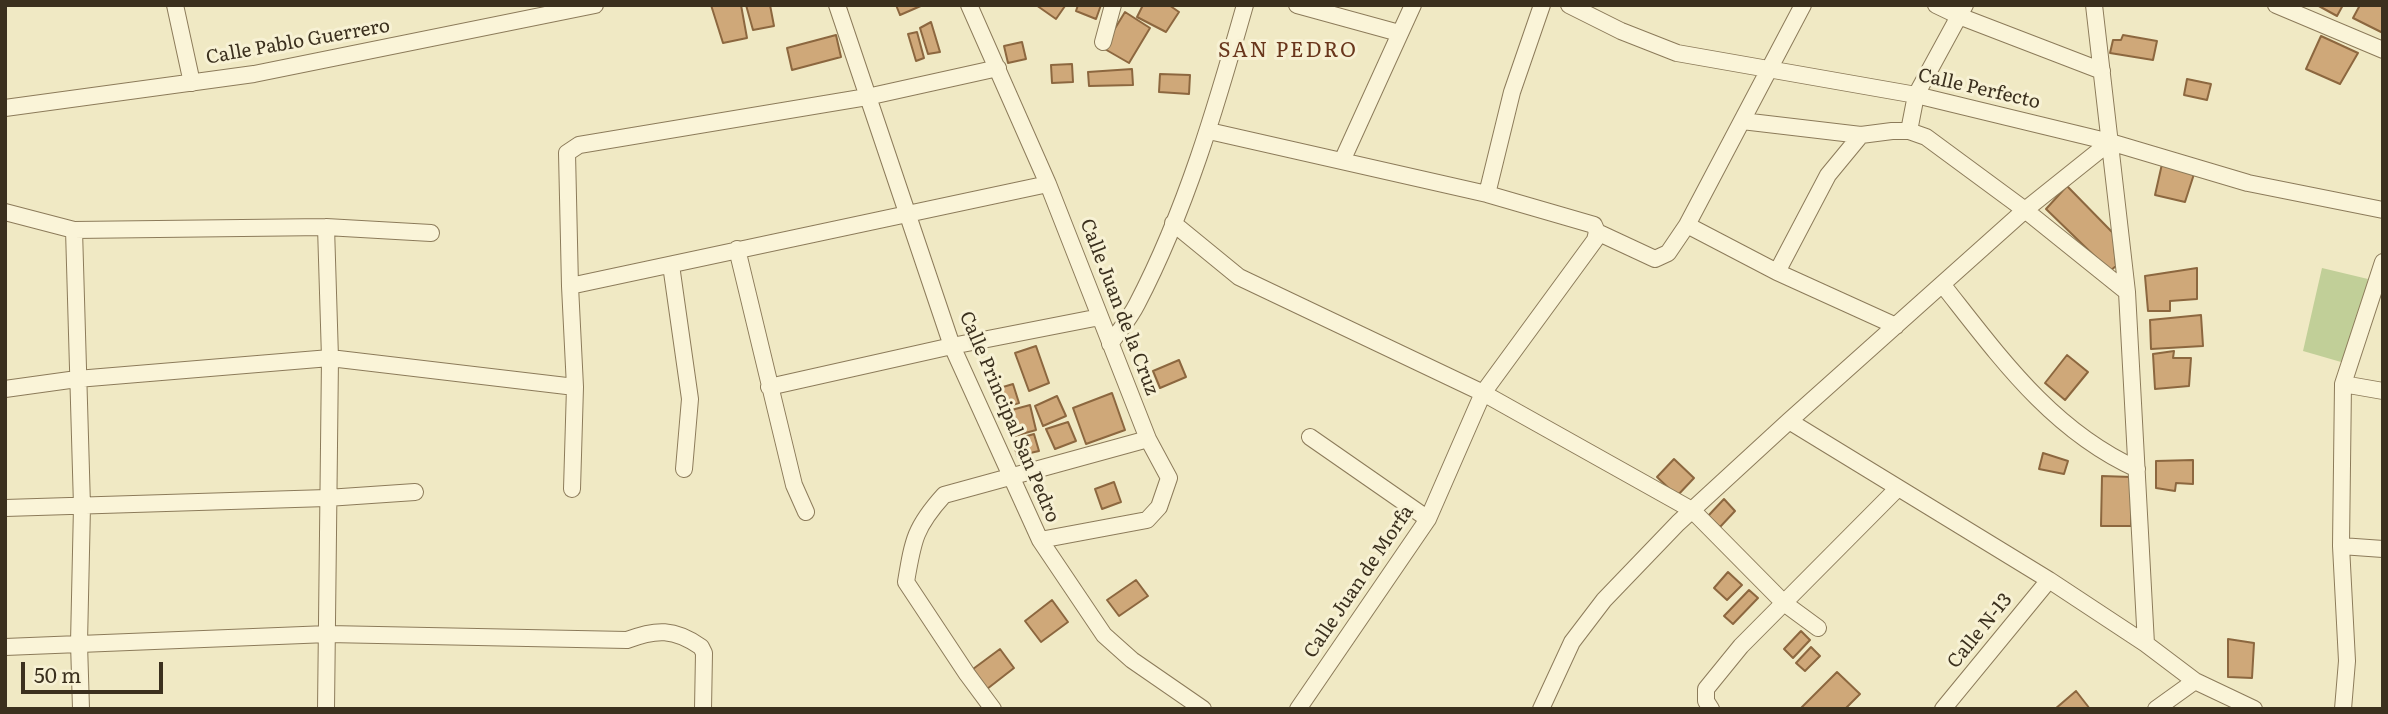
<!DOCTYPE html>
<style>
body{margin:0}
#map{position:relative;width:2388px;height:714px;overflow:hidden;background:#f0e9c4;font-family:Literata,serif}
canvas{display:block}
.frame{position:absolute;inset:0;border:7px solid #3b301e;pointer-events:none}
.scale{position:absolute;left:21px;top:662px;width:142px;height:32px;box-sizing:border-box;border:4px solid #3b301e;border-top:0;padding-left:9px;font-size:21px;line-height:24px;white-space:nowrap;color:#3b301e;-webkit-text-stroke:5px #f7f1d4;paint-order:stroke}
</style>
<div id="map">
<canvas width="2388" height="714"></canvas>
<div class="frame"></div>
<div class="scale">50 m</div>
</div>
<script>
const ctx = document.querySelector('canvas').getContext('2d');
ctx.lineJoin = 'round';
function fillPath(path, color) { ctx.fillStyle = color; ctx.fill(path, 'evenodd'); }
function trace(path, color, width, dash) { ctx.strokeStyle = color; ctx.lineWidth = width; ctx.lineCap = dash ? 'butt' : 'round'; ctx.setLineDash(dash || []); ctx.stroke(path); }
function write(font, color, halo, rows, align = 'center') {
  ctx.font = font + ' Literata,serif'; ctx.lineWidth = 6; ctx.setLineDash([]); ctx.textBaseline = 'middle'; ctx.strokeStyle = halo; ctx.fillStyle = color; for (const [text, x, y, turn = 0] of rows) {
    ctx.save(); ctx.translate(x, y); ctx.rotate((+turn || 0) * Math.PI / 180); ctx.textAlign = isNaN(turn) ? turn : align; if (halo) ctx.strokeText(text, 0, 0); ctx.fillText(text, 0, 0); ctx.restore();
  }
}
fillPath(new Path2D(`
 M 2322,268 L 2368,279 L 2348,364 L 2303,351 Z`), '#c1cf98');
const building = new Path2D(`
 M 711,5 L 741,5 L 747,38 L 723,43 Z
 M 746,5 L 770,5 L 774,26 L 753,30 Z
 M 896,5 L 923,5 L 900,15 Z
 M 1036,5 L 1063,5 L 1065,6 L 1056,19 Z
 M 1078,5 L 1101,5 L 1096,19 L 1076,11 Z
 M 1143,5 L 1169,5 L 1179,12 L 1166,32 L 1137,17 Z
 M 2317,5 L 2343,5 L 2337,16 Z
 M 2360,5 L 2383,5 L 2383,33 L 2353,18 Z
 M 1125,12 L 1150,28 L 1129,63 L 1103,48 Z
 M 931,22 L 940,52 L 928,54 L 920,28 Z
 M 917,32 L 924,58 L 916,61 L 908,34 Z
 M 836,35 L 841,57 L 792,70 L 787,48 Z
 M 2123,35 L 2157,41 L 2153,60 L 2110,53 L 2113,40 L 2121,40 Z
 M 2321,36 L 2358,53 L 2340,84 L 2306,69 Z
 M 1022,42 L 1026,59 L 1008,63 L 1004,46 Z
 M 1072,64 L 1073,82 L 1052,83 L 1051,65 Z
 M 1132,69 L 1133,85 L 1089,86 L 1088,72 Z
 M 1160,74 L 1190,75 L 1189,94 L 1159,92 Z
 M 2187,79 L 2211,84 L 2207,100 L 2184,95 Z
 M 2162,164 L 2194,174 L 2185,202 L 2155,195 Z
 M 2067,186 L 2113,233 L 2116,266 L 2110,271 L 2046,209 Z
 M 2197,268 L 2197,299 L 2170,301 L 2170,311 L 2148,311 L 2145,276 Z
 M 2201,315 L 2203,346 L 2151,349 L 2150,320 Z
 M 1036,346 L 1049,383 L 1029,391 L 1015,353 Z
 M 2174,351 L 2173,358 L 2191,358 L 2189,386 L 2155,389 L 2153,354 Z
 M 2067,355 L 2088,372 L 2065,400 L 2045,383 Z
 M 1179,360 L 1186,377 L 1160,388 L 1153,371 Z
 M 1013,384 L 1019,403 L 999,409 L 993,390 Z
 M 1112,393 L 1125,430 L 1086,444 L 1073,408 Z
 M 1057,396 L 1066,416 L 1043,426 L 1035,406 Z
 M 1030,405 L 1036,430 L 1011,437 L 1004,412 Z
 M 1068,422 L 1076,441 L 1055,449 L 1046,429 Z
 M 1034,434 L 1039,451 L 1017,456 L 1013,440 Z
 M 2043,453 L 2068,461 L 2064,474 L 2039,469 Z
 M 1674,459 L 1694,478 L 1677,496 L 1657,477 Z
 M 2193,460 L 2193,484 L 2176,483 L 2175,491 L 2156,488 L 2156,461 Z
 M 2102,476 L 2131,477 L 2131,526 L 2101,526 Z
 M 1114,482 L 1121,502 L 1102,509 L 1095,489 Z
 M 1724,499 L 1735,511 L 1720,527 L 1708,516 Z
 M 1728,572 L 1742,585 L 1727,600 L 1714,588 Z
 M 1136,580 L 1148,596 L 1119,616 L 1107,600 Z
 M 1749,590 L 1758,598 L 1733,624 L 1724,616 Z
 M 1052,600 L 1068,622 L 1041,642 L 1025,621 Z
 M 1801,631 L 1810,640 L 1793,658 L 1784,649 Z
 M 2228,639 L 2254,643 L 2252,678 L 2228,677 Z
 M 1811,647 L 1820,656 L 1805,671 L 1796,663 Z
 M 1000,649 L 1014,668 L 987,689 L 973,669 Z
 M 1837,672 L 1860,694 L 1845,709 L 1800,709 Z
 M 2076,691 L 2090,709 L 2055,709 Z`);
fillPath(building, '#cfa879');
trace(building, '#8c673f', 2);
const minor = new Path2D(`
 M 175,5 L 192,83
 M 837,5 L 952,346 L 1040,540 L 1104,635 L 1132,660 L 1203,709
 M 969,5 L 1048,184 L 1148,439 L 1169,478 L 1159,507 L 1147,520 L 1040,540
 M 1297,5 L 1399,33
 M 1569,5 L 1621,31 L 1677,53 L 1916,95 L 2110,142 L 2248,183 L 2383,210
 M 1936,5 L 1959,16 L 2102,71
 M 2094,5 L 2127,292 L 2146,644
 M 2276,5 L 2383,50
 M 1103,42 L 1113,5
 M 5,108 L 254,74 L 595,5
 M 1742,121 L 1861,135 L 1892,131 L 1909,131 L 1926,137 L 2025,210 L 2127,292
 M 1209,131 L 1487,194 L 1594,225 L 1597,232 L 1595,240 L 1483,393 L 1428,519 L 1298,709
 M 1909,131 L 1916,95 L 1965,5
 M 1861,135 L 1828,175 L 1777,272 L 1896,326
 M 1342,161 L 1413,5
 M 1487,194 L 1512,92 L 1542,5
 M 5,212 L 74,230 L 326,227 L 431,233
 M 1173,223 L 1239,277 L 1483,393 L 1692,510 L 1784,603 L 1818,628
 M 1687,225 L 1777,272
 M 74,230 L 82,506 L 79,643 L 81,709
 M 1597,232 L 1655,259 L 1668,253 L 1687,225 L 1803,5
 M 737,249 L 794,485 L 806,512
 M 671,265 L 690,399 L 684,469
 M 1942,284 C 1999,356 2051,430 2137,469
 M 570,286 L 1048,184
 M 1110,344 C 1119,331 1130,318 1137,304 C 1186,210 1216,107 1245,5
 M 2343,384 L 2383,391
 M 769,387 L 952,346 L 1100,317
 M 5,389 L 77,379 L 330,358 L 575,387
 M 1789,421 L 2049,580 L 2146,644 L 2195,681 L 2254,709
 M 1310,437 L 1428,519
 M 572,489 L 575,387 L 570,286 L 567,153 L 579,145 L 867,97 L 998,68
 M 5,508 L 327,498 L 415,492
 M 2341,546 L 2383,549
 M 5,647 L 328,634 L 627,640 C 656,629 674,628 701,647 L 704,653 L 703,709
 M 326,709 L 330,358 L 326,227
 M 993,709 L 967,674 L 906,582 C 913,540 915,527 944,495 L 1148,439
 M 1541,709 L 1572,642 L 1604,600 L 1678,523 L 1789,421 L 2025,210 L 2110,142
 M 1711,709 L 1706,701 L 1706,689 L 1741,646 L 1898,488
 M 1943,709 L 2049,580
 M 2156,709 L 2195,681
 M 2343,709 L 2347,661 L 2341,546 L 2343,384 L 2383,262`);
trace(minor, '#8c7b5a', 18);
trace(minor, '#faf4d8', 16);
write('19px', '#3b301e', '#f7f1d4', [
 ["Calle Pablo Guerrero",298,42,-10],
 ["Calle Perfecto",1979,89,13],
 ["Calle Juan de la Cruz",1119,307,69],
 ["Calle Principal San Pedro",1009,417,67],
 ["Calle Juan de Morfa",1359,582,-56],
 ["Calle N-13",1980,631,-51]
]);
ctx.letterSpacing = '2px';
write('21px', '#69361c', '#f7f1d4', [
 ["SAN PEDRO",1288,51]
]);
ctx.letterSpacing = '0px';
</script>
